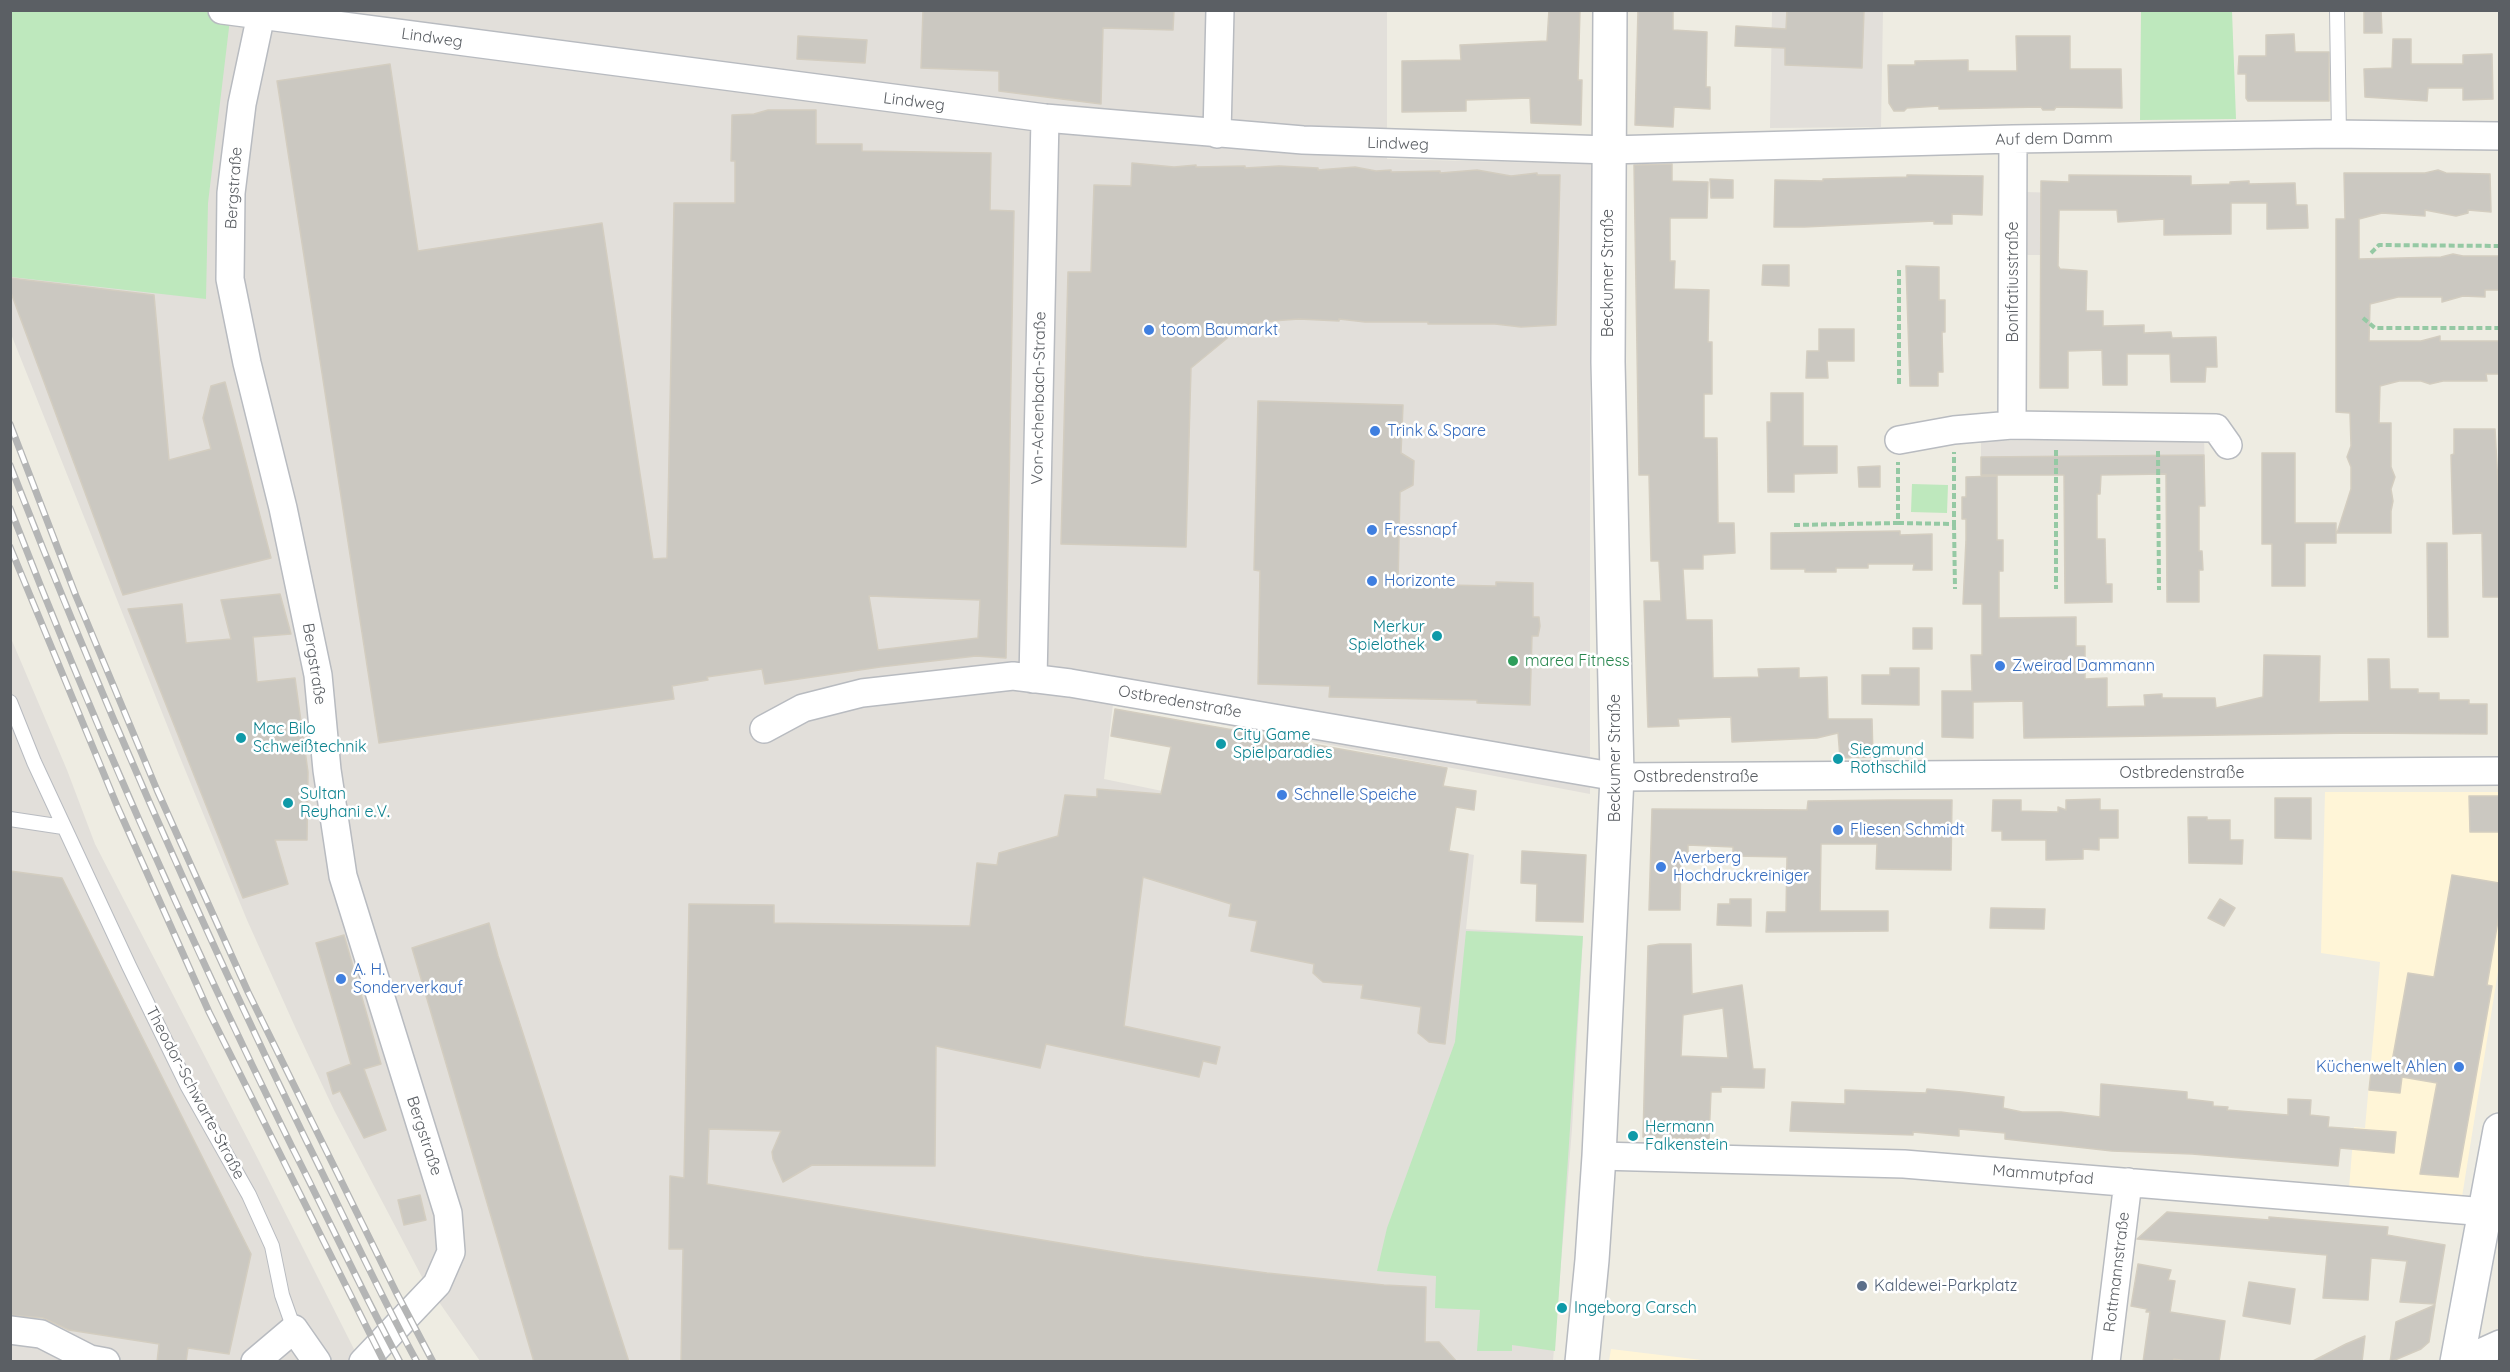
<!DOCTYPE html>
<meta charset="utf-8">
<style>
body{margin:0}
#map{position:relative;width:2510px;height:1372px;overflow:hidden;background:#eeece2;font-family:Quicksand,sans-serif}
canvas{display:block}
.frame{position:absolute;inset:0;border:12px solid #5b5f64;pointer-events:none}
</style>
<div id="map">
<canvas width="2510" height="1372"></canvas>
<div class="frame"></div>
</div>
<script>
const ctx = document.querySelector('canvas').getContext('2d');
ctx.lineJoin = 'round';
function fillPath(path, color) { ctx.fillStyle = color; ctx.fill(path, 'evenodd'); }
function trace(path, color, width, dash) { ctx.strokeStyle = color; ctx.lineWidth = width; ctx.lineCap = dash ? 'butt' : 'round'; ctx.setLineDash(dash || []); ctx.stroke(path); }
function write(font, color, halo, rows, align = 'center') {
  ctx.font = font + ' Quicksand,sans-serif'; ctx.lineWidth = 5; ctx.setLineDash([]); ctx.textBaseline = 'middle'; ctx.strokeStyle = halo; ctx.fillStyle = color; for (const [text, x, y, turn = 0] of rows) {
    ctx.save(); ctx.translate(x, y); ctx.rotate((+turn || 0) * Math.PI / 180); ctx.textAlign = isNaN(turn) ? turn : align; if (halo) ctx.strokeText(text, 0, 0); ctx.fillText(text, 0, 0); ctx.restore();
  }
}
fillPath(new Path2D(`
 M 2325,792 L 2499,792 L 2499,965 L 2462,1197 L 2349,1188 L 2354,1127 L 2365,1128 L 2380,962 L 2321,953 Z
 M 1611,1349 L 1710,1361 L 1609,1361 Z`), '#fff5d7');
fillPath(new Path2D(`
 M 11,11 L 1387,11 L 1387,159 L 1593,164 L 1590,338 L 1590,794 L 1113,704 L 1104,779 L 1474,855 L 1466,929 L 1583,936 L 1572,1129 L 1553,1361 L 480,1361 L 423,1279 L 334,1110 L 296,1029 L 247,920 L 179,755 L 11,334 Z
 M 1772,11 L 1883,11 L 1881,127 L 1770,128 Z
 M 2025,192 L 2060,193 L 2058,255 L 2026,255 Z
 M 2204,438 L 2205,473 L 1981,475 L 1981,441 Z
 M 10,636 L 67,770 L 95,844 L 258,1159 L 360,1361 L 11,1361 Z`), '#e2dfda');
fillPath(new Path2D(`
 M 11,11 L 231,11 L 208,203 L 206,299 L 11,277 Z
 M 2141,11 L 2232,11 L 2236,119 L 2140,120 Z
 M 1912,484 L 1948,485 L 1947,513 L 1911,512 Z
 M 1466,931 L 1583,936 L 1555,1351 L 1512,1345 L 1512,1351 L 1477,1351 L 1480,1310 L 1435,1308 L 1436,1276 L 1377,1271 L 1387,1228 L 1455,1042 Z`), '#bee8bd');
const building = new Path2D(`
 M 923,10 L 1174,10 L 1173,30 L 1103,28 L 1101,104 L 999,91 L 999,71 L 921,68 Z
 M 1549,10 L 1580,10 L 1578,80 L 1582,80 L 1581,125 L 1531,123 L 1530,98 L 1466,100 L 1466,111 L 1402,112 L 1402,61 L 1461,60 L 1460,45 L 1547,41 Z
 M 1638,10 L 1673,10 L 1673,30 L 1707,32 L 1706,87 L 1710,87 L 1710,109 L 1674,107 L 1673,127 L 1635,125 Z
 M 1787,10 L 1864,10 L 1862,68 L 1785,65 L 1785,48 L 1735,46 L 1736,26 L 1786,29 Z
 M 2364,10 L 2381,10 L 2382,33 L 2364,33 Z
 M 2294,34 L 2295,52 L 2329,52 L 2329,101 L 2248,101 L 2246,98 L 2246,74 L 2238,74 L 2239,56 L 2266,56 L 2266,35 Z
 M 798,36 L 867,40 L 865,63 L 797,59 Z
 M 2016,36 L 2070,36 L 2070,69 L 2121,69 L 2122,108 L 2056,107 L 2054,110 L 2043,110 L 2041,107 L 1939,109 L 1939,106 L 1907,108 L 1904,111 L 1894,111 L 1889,103 L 1888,65 L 1915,65 L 1915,61 L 1968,60 L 1968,71 L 2017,71 Z
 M 2393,39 L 2411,39 L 2411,64 L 2463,64 L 2463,55 L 2492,54 L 2493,99 L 2463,100 L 2463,88 L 2428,88 L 2427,101 L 2365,97 L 2364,69 L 2392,68 Z
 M 390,64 L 418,251 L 602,223 L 653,559 L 667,558 L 674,203 L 735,203 L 735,161 L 731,161 L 732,115 L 754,114 L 768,110 L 816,110 L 816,144 L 862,144 L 862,151 L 991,153 L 990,210 L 1014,211 L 1006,658 L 976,656 L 880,667 L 765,684 L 762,669 L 707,677 L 708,680 L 672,686 L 674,699 L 379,743 L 277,81 ZM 869,596 L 980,600 L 978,638 L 878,650 Z
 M 1132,163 L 1174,167 L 1196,165 L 1196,167 L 1245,166 L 1245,168 L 1279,166 L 1318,168 L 1318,170 L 1355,167 L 1376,171 L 1391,170 L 1391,172 L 1440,171 L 1440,173 L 1477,170 L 1511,176 L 1537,173 L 1537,175 L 1560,175 L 1556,325 L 1521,327 L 1495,324 L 1428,324 L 1428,322 L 1365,322 L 1339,319 L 1339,321 L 1299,319 L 1259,322 L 1258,336 L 1231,335 L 1191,368 L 1186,547 L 1061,544 L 1068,272 L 1091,272 L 1094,185 L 1131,186 Z
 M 1672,164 L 1672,181 L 1708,182 L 1707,218 L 1670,218 L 1670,261 L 1675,261 L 1674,289 L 1709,290 L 1708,342 L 1712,342 L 1712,394 L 1704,394 L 1704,438 L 1717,438 L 1718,523 L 1734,523 L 1735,553 L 1703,555 L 1703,569 L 1683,569 L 1686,620 L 1712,620 L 1713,678 L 1759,677 L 1758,669 L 1799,668 L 1799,678 L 1827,677 L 1828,719 L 1872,719 L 1873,757 L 1840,758 L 1838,733 L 1817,738 L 1732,742 L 1731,717 L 1678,719 L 1679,726 L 1648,727 L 1644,601 L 1661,601 L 1659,561 L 1651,561 L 1649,475 L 1639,475 L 1634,165 Z
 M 2438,170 L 2446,173 L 2490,174 L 2491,212 L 2468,210 L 2468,213 L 2456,216 L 2425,210 L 2425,216 L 2382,213 L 2359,219 L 2359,259 L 2441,257 L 2453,254 L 2463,256 L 2499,256 L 2499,290 L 2485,290 L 2485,297 L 2463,296 L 2442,302 L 2442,297 L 2398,297 L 2370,304 L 2369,341 L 2421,341 L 2440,336 L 2440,341 L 2499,341 L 2499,374 L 2486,374 L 2487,381 L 2443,381 L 2430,384 L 2421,381 L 2399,381 L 2380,386 L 2379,423 L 2391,423 L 2391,467 L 2395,477 L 2391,489 L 2393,501 L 2391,511 L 2391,533 L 2337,533 L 2351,489 L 2351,467 L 2347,457 L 2351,446 L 2350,413 L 2336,412 L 2336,219 L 2345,219 L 2344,173 L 2425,173 Z
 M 1907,175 L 1983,176 L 1982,215 L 1952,214 L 1952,224 L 1934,224 L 1934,221 L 1804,227 L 1774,227 L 1775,180 L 1823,181 L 1823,179 L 1907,177 Z
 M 2069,175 L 2191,176 L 2191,185 L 2230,184 L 2230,182 L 2249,181 L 2249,184 L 2295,183 L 2296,205 L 2307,205 L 2308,228 L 2267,229 L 2267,203 L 2231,203 L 2231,234 L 2164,235 L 2164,219 L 2118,222 L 2117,210 L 2059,210 L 2058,266 L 2060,269 L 2087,271 L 2086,311 L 2103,311 L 2103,326 L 2144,325 L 2144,333 L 2171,332 L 2172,338 L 2216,337 L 2217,367 L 2206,367 L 2205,382 L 2171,382 L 2170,354 L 2127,354 L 2127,385 L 2103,385 L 2102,350 L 2068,351 L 2068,388 L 2040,388 L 2041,181 L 2069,182 Z
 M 1710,179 L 1733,180 L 1733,198 L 1711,198 Z
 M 1763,265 L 1789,265 L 1789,286 L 1762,285 Z
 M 1906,266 L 1939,267 L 1939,300 L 1945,300 L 1945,332 L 1942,332 L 1943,372 L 1938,372 L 1938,386 L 1910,386 Z
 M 10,278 L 154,295 L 169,460 L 211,449 L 203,418 L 211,386 L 225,382 L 271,558 L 123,595 L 10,290 Z
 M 1819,329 L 1854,329 L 1854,361 L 1827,361 L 1828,378 L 1806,378 L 1807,351 L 1819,351 Z
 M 1771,393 L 1803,393 L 1803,446 L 1837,446 L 1837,473 L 1794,474 L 1794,492 L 1768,492 L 1767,422 L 1771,422 Z
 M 1258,401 L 1403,405 L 1401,453 L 1414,461 L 1413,485 L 1400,492 L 1398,584 L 1496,586 L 1496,582 L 1533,583 L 1533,617 L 1539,617 L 1540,626 L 1538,636 L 1532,636 L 1530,705 L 1477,703 L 1477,700 L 1329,697 L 1330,686 L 1258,684 L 1260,571 L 1254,570 Z
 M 2454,429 L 2495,429 L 2499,502 L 2499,597 L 2483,597 L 2482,533 L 2453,534 L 2451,455 L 2454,454 Z
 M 2262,453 L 2295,453 L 2295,523 L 2336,523 L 2336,543 L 2305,543 L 2305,586 L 2272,586 L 2272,544 L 2262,544 Z
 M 2204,455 L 2205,506 L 2199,506 L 2199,551 L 2202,551 L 2203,570 L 2199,570 L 2199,602 L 2167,602 L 2166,474 L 2101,475 L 2100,494 L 2097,494 L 2097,539 L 2105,539 L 2106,584 L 2112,584 L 2112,602 L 2065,603 L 2064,475 L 1981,475 L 1981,457 Z
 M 1880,466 L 1880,487 L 1859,487 L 1858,467 Z
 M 1997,476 L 1997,540 L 2003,540 L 2003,571 L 1999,571 L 1999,618 L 2076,617 L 2076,646 L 2085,646 L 2085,679 L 2107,678 L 2107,707 L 2145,706 L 2144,695 L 2162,694 L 2162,698 L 2215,698 L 2216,708 L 2263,697 L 2264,655 L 2320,656 L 2319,702 L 2369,701 L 2368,659 L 2389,659 L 2390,689 L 2418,689 L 2418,693 L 2439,693 L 2439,700 L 2469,700 L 2469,704 L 2487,704 L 2487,734 L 2357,733 L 2024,738 L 2023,701 L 1973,702 L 1973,738 L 1942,737 L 1942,691 L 1972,691 L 1971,655 L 1982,655 L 1982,604 L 1963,604 L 1966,540 L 1966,519 L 1962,519 L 1962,497 L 1966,497 L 1966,477 Z
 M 1900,531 L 1900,535 L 1932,534 L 1932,570 L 1913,570 L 1914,564 L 1868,564 L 1868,568 L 1836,568 L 1836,572 L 1805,572 L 1805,569 L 1771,569 L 1771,533 Z
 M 2427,543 L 2447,543 L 2448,637 L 2428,637 Z
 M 280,594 L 291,634 L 253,637 L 257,682 L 295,678 L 308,772 L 307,840 L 275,840 L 288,884 L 243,898 L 128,609 L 182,604 L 186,643 L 231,639 L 221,600 Z
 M 1913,628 L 1932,628 L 1932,649 L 1913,649 Z
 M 1890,668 L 1919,668 L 1919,705 L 1862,704 L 1862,675 L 1890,675 Z
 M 1115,709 L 1447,768 L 1443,786 L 1476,791 L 1474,810 L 1456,807 L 1449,851 L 1468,854 L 1445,1044 L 1429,1042 L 1418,1033 L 1421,1007 L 1361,998 L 1363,985 L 1323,982 L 1313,973 L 1314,964 L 1251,951 L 1257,921 L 1229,916 L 1231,904 L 1143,877 L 1124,1026 L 1220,1047 L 1216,1064 L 1203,1061 L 1199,1077 L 1046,1044 L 1040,1068 L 936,1046 L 935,1166 L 812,1165 L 783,1182 L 773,1159 L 772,1152 L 781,1131 L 709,1129 L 707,1184 L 1144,1257 L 1267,1273 L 1384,1285 L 1426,1287 L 1425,1342 L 1439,1342 L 1457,1362 L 681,1362 L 683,1249 L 669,1249 L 670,1176 L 684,1178 L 689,904 L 774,905 L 774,923 L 970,926 L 977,863 L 997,865 L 999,853 L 1058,836 L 1065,795 L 1097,797 L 1097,789 L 1161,794 L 1171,747 L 1111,736 Z
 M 2469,796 L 2499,796 L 2499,832 L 2470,832 Z
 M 2275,798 L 2311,798 L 2311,839 L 2275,838 Z
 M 2100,799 L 2100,810 L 2118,810 L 2118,838 L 2099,838 L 2099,850 L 2083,849 L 2083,859 L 2046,860 L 2046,840 L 2002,840 L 2002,831 L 1992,831 L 1993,800 L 2021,800 L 2021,811 L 2058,812 L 2058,807 L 2066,810 L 2066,800 Z
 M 1891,800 L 1952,800 L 1951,870 L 1876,869 L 1877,844 L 1821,844 L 1820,911 L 1888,911 L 1888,931 L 1766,932 L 1767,912 L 1786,912 L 1787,857 L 1733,856 L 1733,847 L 1688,845 L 1688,855 L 1681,855 L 1680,910 L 1649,910 L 1652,809 L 1807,810 L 1808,801 Z
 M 2188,817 L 2207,817 L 2207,820 L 2230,820 L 2230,840 L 2243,840 L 2242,864 L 2189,863 Z
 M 1522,851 L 1586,855 L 1583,922 L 1536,921 L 1537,884 L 1521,883 Z
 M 10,871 L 62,878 L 251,1254 L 229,1354 L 188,1348 L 186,1362 L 157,1362 L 159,1344 L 69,1330 L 43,1318 L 10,1315 Z
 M 2452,875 L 2499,883 L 2499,915 L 2487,985 L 2492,986 L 2458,1177 L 2420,1174 L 2437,1083 L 2402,1077 L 2400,1093 L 2369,1090 L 2371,1071 L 2390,1073 L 2408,973 L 2434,977 Z
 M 1730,899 L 1751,899 L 1751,926 L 1717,925 L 1718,904 L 1730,904 Z
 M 2220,899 L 2235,908 L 2224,926 L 2208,918 Z
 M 1991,908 L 2045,909 L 2044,929 L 1990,928 Z
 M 489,923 L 498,956 L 629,1362 L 534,1362 L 412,948 Z
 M 344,935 L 381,1064 L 364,1069 L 386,1130 L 364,1138 L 340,1091 L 333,1094 L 327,1073 L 351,1064 L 316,943 Z
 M 1660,944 L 1691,944 L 1692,994 L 1742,985 L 1753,1069 L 1765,1069 L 1764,1088 L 1721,1087 L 1721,1092 L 1711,1092 L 1709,1139 L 1643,1137 L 1648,946 ZM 1723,1008 L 1728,1058 L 1681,1056 L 1683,1015 Z
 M 2101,1084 L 2187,1092 L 2187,1099 L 2213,1102 L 2213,1106 L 2228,1107 L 2227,1110 L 2288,1115 L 2288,1099 L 2311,1100 L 2310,1115 L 2329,1117 L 2328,1127 L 2396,1132 L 2394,1153 L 2340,1148 L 2338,1166 L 2192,1154 L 2112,1151 L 2005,1139 L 2005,1133 L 1959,1129 L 1959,1136 L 1913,1132 L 1913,1135 L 1790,1131 L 1792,1102 L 1845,1104 L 1845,1090 L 1926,1093 L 1927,1089 L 1962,1092 L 2004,1097 L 2003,1108 L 2022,1112 L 2061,1112 L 2100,1117 Z
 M 420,1195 L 426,1220 L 404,1225 L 398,1200 Z
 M 2167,1212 L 2269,1220 L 2269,1217 L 2388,1227 L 2387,1235 L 2445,1245 L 2435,1304 L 2400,1302 L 2407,1261 L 2371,1258 L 2368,1300 L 2323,1298 L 2327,1255 L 2137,1239 Z
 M 2138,1264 L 2171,1270 L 2168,1280 L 2175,1281 L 2170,1312 L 2225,1321 L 2219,1362 L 2192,1362 L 2174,1359 L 2173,1362 L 2143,1362 L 2150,1312 L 2146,1312 L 2147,1309 L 2131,1306 Z
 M 2249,1282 L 2295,1289 L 2290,1324 L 2243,1316 Z
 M 2435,1305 L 2429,1342 L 2421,1349 L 2390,1362 L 2396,1322 Z
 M 2365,1336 L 2362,1362 L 2311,1362 L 2346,1344 Z`);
fillPath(building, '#cbc8c1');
trace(building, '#d3cdc0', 1.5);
const service = new Path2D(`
 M 2337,10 L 2339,135
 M 10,702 L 34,762 L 129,966 L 187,1085 L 249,1195 L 272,1246 L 282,1295 L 294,1329
 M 10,819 L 63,827`);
const minor = new Path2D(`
 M 222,10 L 1045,118 L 1303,140 L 1609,150 L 2013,139 L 2330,134 L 2500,136
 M 262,10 L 242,104 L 231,193 L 230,279 L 247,363 L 283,508 L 318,675 L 327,770 L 343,876 L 448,1213 L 451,1252 L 437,1284 L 363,1362
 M 1217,134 L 1220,10
 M 2013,139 L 2012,425 L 2216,428 L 2228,445
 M 1899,440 L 1954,430 L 2012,425
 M 1033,679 L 1045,118
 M 764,729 L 803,708 L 862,693 L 1013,676 L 1070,683 L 1617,777 L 2500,771
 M 1599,1156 L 1904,1164 L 2486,1212
 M 10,1330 L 41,1334 L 90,1359 L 106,1362
 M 255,1362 L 294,1329 L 317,1362
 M 2106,1362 L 2128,1182
 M 2460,1362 L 2500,1344`);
const tertiary = new Path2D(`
 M 1582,1362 L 1592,1260 L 1599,1156 L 1617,777 L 1608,362 L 1610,10`);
const secondary = new Path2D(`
 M 2457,1362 L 2500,1130`);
trace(service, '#b8bbc0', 16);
trace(minor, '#b8bbc0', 30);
trace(tertiary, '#b8bbc0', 36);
trace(secondary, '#b8bcc2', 36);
trace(new Path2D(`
 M 2371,253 L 2379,245 L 2500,246
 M 2363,318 L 2375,328 L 2500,328
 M 1899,384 L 1899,270
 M 2056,450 L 2056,589
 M 2158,451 L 2159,590
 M 1898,523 L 1954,524 L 1954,452
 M 1954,524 L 1955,589
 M 1794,525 L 1898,523 L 1898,462`), '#95c9a4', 4, [6, 3]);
trace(service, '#fff', 14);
trace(minor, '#fff', 27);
trace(tertiary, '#fff', 33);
trace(secondary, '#fff', 33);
const rail = new Path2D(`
 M 10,424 L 76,596 L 157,790 L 248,992 L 396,1292 L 433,1362
 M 10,465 C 99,694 198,919 306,1140 C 343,1214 377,1289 417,1362
 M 10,508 C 94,726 189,938 292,1147 C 328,1218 362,1291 400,1362
 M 10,547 L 118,808 L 209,1012 L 384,1362`);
trace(rail, '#b4b5b5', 7);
trace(rail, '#fff', 4.5, [14]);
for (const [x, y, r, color] of [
 [1149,330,6,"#3f7fe0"],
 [1375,431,6,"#3f7fe0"],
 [1372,530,6,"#3f7fe0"],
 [1372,581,6,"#3f7fe0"],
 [1437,636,6,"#0f9aa8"],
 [1513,661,6,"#2e9e5b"],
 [2000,666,6,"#3f7fe0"],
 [241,738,6,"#0f9aa8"],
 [1221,744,6,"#0f9aa8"],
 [1838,759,6,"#0f9aa8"],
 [1282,795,6,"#3f7fe0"],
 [288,803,6,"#0f9aa8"],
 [1838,830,6,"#3f7fe0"],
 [1661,867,6,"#3f7fe0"],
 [341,979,6,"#3f7fe0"],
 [2459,1067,6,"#3f7fe0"],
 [1633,1136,6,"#0f9aa8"],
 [1862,1286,6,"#5c6f8a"],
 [1562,1308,6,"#0f9aa8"]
]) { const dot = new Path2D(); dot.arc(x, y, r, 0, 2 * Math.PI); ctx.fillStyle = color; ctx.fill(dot); trace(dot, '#fff', 2); }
write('16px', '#5b5f64', '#fff', [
 ["Lindweg",432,38,8],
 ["Lindweg",914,102,7],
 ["Auf dem Damm",2054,139,-1],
 ["Lindweg",1398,144,2],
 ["Bergstraße",234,188,-86],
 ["Beckumer Straße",1608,273,-90],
 ["Bonifatiusstraße",2013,282,-90],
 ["Von-Achenbach-Straße",1039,398,-89],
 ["Bergstraße",314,664,81],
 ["Ostbredenstraße",1180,702,10],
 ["Beckumer Straße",1615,758,-90],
 ["Ostbredenstraße",2182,773],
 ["Ostbredenstraße",1696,777],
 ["Theodor-Schwarte-Straße",195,1093,62],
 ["Bergstraße",424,1136,72],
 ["Mammutpfad",2043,1175,5],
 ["Rottmannstraße",2117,1272,-83]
]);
write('16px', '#366cbe', '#fff', [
 ["toom Baumarkt",1161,330],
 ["Trink & Spare",1387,431],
 ["Fressnapf",1384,530],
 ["Horizonte",1384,581],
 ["Zweirad Dammann",2012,666],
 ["Schnelle Speiche",1294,795],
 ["Fliesen Schmidt",1850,830],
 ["Averberg",1673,858],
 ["Hochdruckreiniger",1673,876],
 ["A. H.",353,970],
 ["Sonderverkauf",353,988],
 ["Küchenwelt Ahlen",2447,1067,"right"]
], 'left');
write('16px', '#0d838f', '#fff', [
 ["Merkur",1425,627,"right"],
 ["Spielothek",1425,645,"right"],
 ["Mac Bilo",253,729],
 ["Schweißtechnik",253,747],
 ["City Game",1233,735],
 ["Spielparadies",1233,753],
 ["Siegmund",1850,750],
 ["Rothschild",1850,768],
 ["Sultan",300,794],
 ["Reyhani e.V.",300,812],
 ["Hermann",1645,1127],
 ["Falkenstein",1645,1145],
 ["Ingeborg Carsch",1574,1308]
], 'left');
write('16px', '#27864d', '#fff', [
 ["marea Fitness",1525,661]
], 'left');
write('16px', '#4e5e75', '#fff', [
 ["Kaldewei-Parkplatz",1874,1286]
], 'left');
</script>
